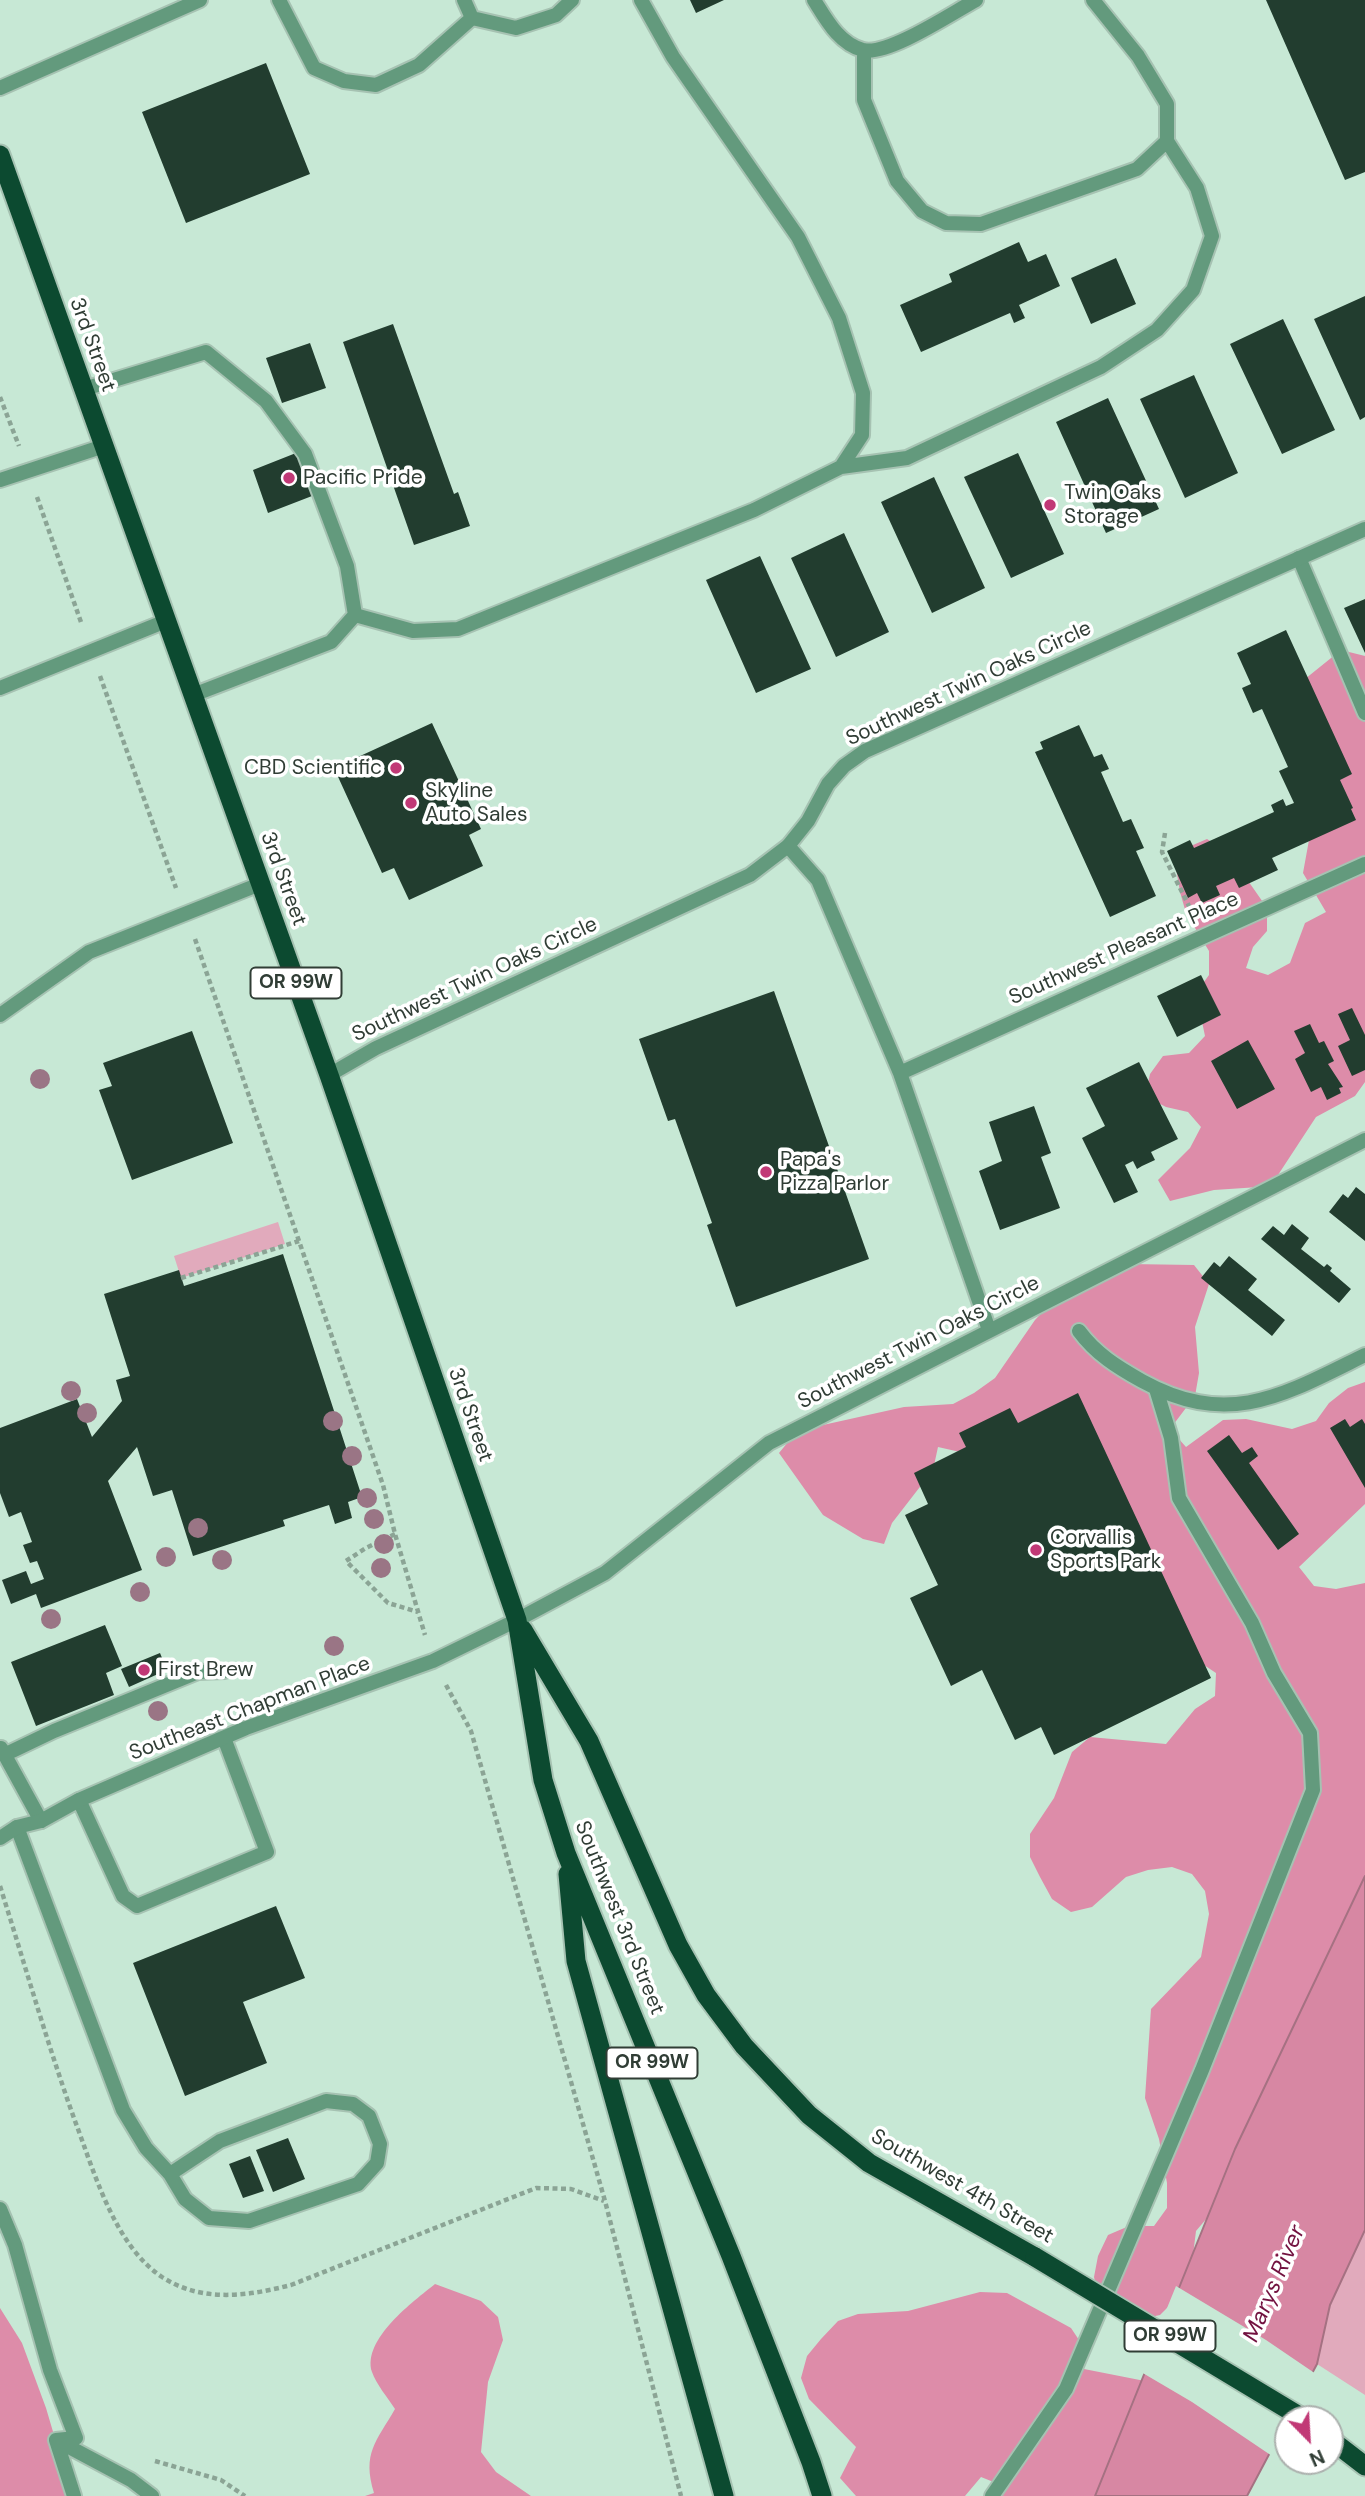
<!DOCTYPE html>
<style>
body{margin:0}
#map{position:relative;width:1365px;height:2496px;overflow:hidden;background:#c7e8d5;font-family:"DM Sans",sans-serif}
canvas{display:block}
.north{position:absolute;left:1274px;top:2405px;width:70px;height:70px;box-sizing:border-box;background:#fff;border:2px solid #acb1ae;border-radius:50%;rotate:156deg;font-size:19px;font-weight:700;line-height:28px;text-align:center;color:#303d35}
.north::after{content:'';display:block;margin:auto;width:24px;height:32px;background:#c13976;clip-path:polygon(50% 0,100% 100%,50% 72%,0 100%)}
</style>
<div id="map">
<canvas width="1365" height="2496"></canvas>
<div class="north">N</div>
</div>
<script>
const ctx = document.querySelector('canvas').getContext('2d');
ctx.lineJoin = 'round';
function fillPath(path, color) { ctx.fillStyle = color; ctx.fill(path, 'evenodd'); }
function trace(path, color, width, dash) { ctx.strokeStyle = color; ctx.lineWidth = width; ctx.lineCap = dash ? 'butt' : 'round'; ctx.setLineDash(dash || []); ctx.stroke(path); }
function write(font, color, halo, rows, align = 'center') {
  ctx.font = font + ' "DM Sans",sans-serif'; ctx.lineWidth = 7; ctx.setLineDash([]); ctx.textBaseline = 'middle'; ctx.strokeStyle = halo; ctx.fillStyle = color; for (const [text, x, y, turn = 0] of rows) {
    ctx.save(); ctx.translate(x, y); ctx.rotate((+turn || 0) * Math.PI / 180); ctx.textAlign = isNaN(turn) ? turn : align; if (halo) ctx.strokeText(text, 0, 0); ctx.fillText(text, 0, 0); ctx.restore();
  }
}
fillPath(new Path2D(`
 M 278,1222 L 285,1244 L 181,1278 L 174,1256 Z
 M 1365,2230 L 1365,2395 L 1317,2364 L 1330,2305 Z`), '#e1aabc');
fillPath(new Path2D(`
 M 1341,650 L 1365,656 L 1365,1082 L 1355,1096 L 1316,1117 L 1278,1175 L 1259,1187 L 1214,1190 L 1170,1201 L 1158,1180 L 1190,1148 L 1201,1127 L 1188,1112 L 1166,1107 L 1145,1096 L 1150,1074 L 1163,1056 L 1189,1053 L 1205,1036 L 1196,993 L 1209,975 L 1209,951 L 1186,913 L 1180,892 L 1176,868 L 1186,848 L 1207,839 L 1228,852 L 1267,908 L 1267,931 L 1253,947 L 1246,968 L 1268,975 L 1290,963 L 1305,923 L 1326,912 L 1303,873 L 1311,829 L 1305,679 Z
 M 1129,1264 L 1194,1265 L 1209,1284 L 1195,1327 L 1199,1373 L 1195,1396 L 1170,1429 L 1186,1447 L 1223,1420 L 1246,1419 L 1292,1429 L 1316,1421 L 1329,1403 L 1348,1388 L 1365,1382 L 1365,1504 L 1299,1567 L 1314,1586 L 1336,1589 L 1365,1583 L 1365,1964 L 1223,2199 L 1196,2231 L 1190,2279 L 1177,2298 L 1160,2315 L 1136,2320 L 1099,2298 L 1094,2277 L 1098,2256 L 1108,2235 L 1129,2226 L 1154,2226 L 1167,2208 L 1167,2183 L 1159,2139 L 1145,2098 L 1151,2009 L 1201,1957 L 1209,1914 L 1205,1891 L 1192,1874 L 1172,1867 L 1148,1870 L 1126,1877 L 1092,1907 L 1071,1912 L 1052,1899 L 1040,1877 L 1030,1857 L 1030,1834 L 1054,1798 L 1072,1752 L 1090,1737 L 1166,1744 L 1195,1709 L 1215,1696 L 1216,1673 L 1198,1661 L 1035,1469 L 938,1447 L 933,1470 L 892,1523 L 884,1544 L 863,1539 L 823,1515 L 779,1453 L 793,1436 L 814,1427 L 904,1407 L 953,1404 L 974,1393 L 995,1378 L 1035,1320 L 1066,1287 Z
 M 435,2284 L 481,2301 L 498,2317 L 503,2340 L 488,2382 L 481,2452 L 496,2472 L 531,2496 L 365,2496 L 374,2493 C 362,2453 376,2442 395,2409 C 388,2398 376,2384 372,2372 C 362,2339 414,2301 435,2284 Z
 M 980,2292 L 1007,2293 L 1071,2328 L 1083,2346 L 1084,2369 L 1155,2383 L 1122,2496 L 996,2496 L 1001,2485 L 981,2477 L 965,2496 L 856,2496 L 840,2478 L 856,2447 L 809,2399 L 801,2378 L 807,2356 L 821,2339 L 838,2321 L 858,2314 L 908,2311 Z
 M 0,2308 L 22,2343 L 46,2408 L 72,2496 L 0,2496 Z`), '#dd8ca9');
const water = new Path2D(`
 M 1365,1876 L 1365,2230 L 1330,2305 L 1317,2364 L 1247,2496 L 1095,2496 L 1235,2149 Z`);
fillPath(water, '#d787a3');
trace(water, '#a57182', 2);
fillPath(new Path2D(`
 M 1176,2286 L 1266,2340 L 1316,2374 L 1292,2419 L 1288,2419 L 1288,2426 L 1272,2456 L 1192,2402 L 1141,2372 Z`), '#c7e8d5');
fillPath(new Path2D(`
 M 690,0 L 724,0 L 696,13 Z
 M 1266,0 L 1365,0 L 1365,172 L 1345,180 Z
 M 266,63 L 310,174 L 186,223 L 142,112 Z
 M 1019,242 L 1028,262 L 1046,254 L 1060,286 L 1019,305 L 1025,318 L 1014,323 L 1010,313 L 921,352 L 900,305 L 952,282 L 949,274 Z
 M 1116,258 L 1136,304 L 1091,324 L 1071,278 Z
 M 1365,296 L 1365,417 L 1360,420 L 1314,319 Z
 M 1283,319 L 1335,430 L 1282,454 L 1230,344 Z
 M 393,324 L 454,494 L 458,492 L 470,526 L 414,545 L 343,342 Z
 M 310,343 L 326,388 L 282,403 L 266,358 Z
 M 1194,375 L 1238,473 L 1185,498 L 1140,399 Z
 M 1108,398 L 1159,509 L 1106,533 L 1056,422 Z
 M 296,453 L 312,496 L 268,513 L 253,470 Z
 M 1018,453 L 1064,554 L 1011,578 L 964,477 Z
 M 934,477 L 985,588 L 932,613 L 881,502 Z
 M 844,533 L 889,632 L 836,657 L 791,558 Z
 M 760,556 L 811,669 L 756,693 L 706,580 Z
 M 1365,599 L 1365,653 L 1344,608 Z
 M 1286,630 L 1352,774 L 1340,780 L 1353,808 L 1351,809 L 1356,820 L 1272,858 L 1278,870 L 1239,888 L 1234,878 L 1216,886 L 1220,895 L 1202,903 L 1197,893 L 1188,898 L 1167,851 L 1190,840 L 1194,848 L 1274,812 L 1271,805 L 1283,799 L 1286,806 L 1294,803 L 1279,771 L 1288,767 L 1262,709 L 1253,713 L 1242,688 L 1251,684 L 1237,653 Z
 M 432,723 L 481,829 L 469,835 L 483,866 L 409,900 L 394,868 L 382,873 L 334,768 Z
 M 1079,725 L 1094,757 L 1102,754 L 1109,769 L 1101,772 L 1123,822 L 1131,819 L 1144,848 L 1136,851 L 1156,896 L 1110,917 L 1035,752 L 1043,749 L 1040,742 Z
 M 1201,975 L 1221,1015 L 1177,1037 L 1157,996 Z
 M 774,991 L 869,1259 L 736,1307 L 707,1225 L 712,1223 L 675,1119 L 668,1121 L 639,1039 Z
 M 1352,1008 L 1365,1035 L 1365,1070 L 1352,1076 L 1338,1046 L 1350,1040 L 1338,1014 Z
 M 1310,1024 L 1319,1043 L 1324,1041 L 1334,1061 L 1328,1064 L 1343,1087 L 1339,1088 L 1341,1093 L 1327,1100 L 1321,1087 L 1311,1092 L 1295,1059 L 1305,1053 L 1294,1031 Z
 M 192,1031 L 233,1143 L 132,1180 L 99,1090 L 112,1086 L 103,1063 Z
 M 1248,1040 L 1275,1089 L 1237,1109 L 1211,1061 Z
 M 1139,1062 L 1178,1139 L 1151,1152 L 1155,1160 L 1142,1166 L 1137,1169 L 1133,1161 L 1125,1165 L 1138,1192 L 1114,1203 L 1082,1138 L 1105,1126 L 1086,1088 Z
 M 1034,1106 L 1051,1153 L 1041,1157 L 1060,1208 L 1000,1230 L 979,1171 L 1002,1161 L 989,1122 Z
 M 1356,1187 L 1365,1194 L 1365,1241 L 1329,1212 L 1343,1194 L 1348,1198 Z
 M 1292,1224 L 1309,1238 L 1301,1249 L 1324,1267 L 1327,1264 L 1332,1268 L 1330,1271 L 1351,1289 L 1339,1303 L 1261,1239 L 1273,1226 L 1284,1235 Z
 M 283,1254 L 362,1497 L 348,1502 L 352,1518 L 335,1524 L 329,1505 L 283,1520 L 285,1526 L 193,1556 L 172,1490 L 153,1496 L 137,1447 L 108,1481 L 142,1570 L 41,1608 L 36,1594 L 11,1604 L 2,1580 L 26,1571 L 31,1584 L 44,1579 L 37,1561 L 30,1563 L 23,1545 L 32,1542 L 21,1512 L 9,1517 L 0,1493 L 0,1428 L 77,1399 L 92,1437 L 122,1401 L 116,1380 L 130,1376 L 104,1294 L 179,1270 L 184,1286 Z
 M 1229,1256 L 1257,1279 L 1248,1290 L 1285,1320 L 1272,1336 L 1201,1278 L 1214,1262 L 1220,1267 Z
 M 1078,1393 L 1211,1678 L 1054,1755 L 1041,1727 L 1015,1740 L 982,1670 L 951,1686 L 910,1598 L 938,1585 L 905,1515 L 928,1504 L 914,1473 L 966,1447 L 959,1433 L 1010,1408 L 1018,1423 Z
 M 1345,1419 L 1350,1427 L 1362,1419 L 1365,1424 L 1365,1488 L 1330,1428 Z
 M 1229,1435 L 1242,1453 L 1252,1447 L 1258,1456 L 1249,1463 L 1299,1534 L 1278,1550 L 1207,1451 Z
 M 105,1625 L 122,1666 L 106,1673 L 114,1695 L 36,1726 L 11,1662 Z
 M 160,1653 L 167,1670 L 129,1687 L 121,1669 Z
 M 276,1906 L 305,1978 L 243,2002 L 267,2063 L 185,2096 L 133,1963 Z
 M 288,2138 L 305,2179 L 273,2192 L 256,2150 Z
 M 250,2156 L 264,2191 L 243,2198 L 229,2164 Z`), '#223d2f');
const service = new Path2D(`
 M 279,0 L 314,68 L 344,81 L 376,85 L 419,65 L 472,18
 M 464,0 L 472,18 L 516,28 L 556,15 L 572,0
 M 814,0 C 826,19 839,44 863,50 C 888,56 952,13 976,0
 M 864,50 L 864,100 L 897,181 L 922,211 L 946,223 L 981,224 L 1137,169 L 1167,141 L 1167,104 L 1138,56 L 1093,0
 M 84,389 L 206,352 L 266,401 L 305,454 L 347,566 L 355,615 L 331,642 L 193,695
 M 841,467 L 907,458 L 1101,367 L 1157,330 L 1193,290 L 1212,236 L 1197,188 L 1167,141
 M 0,480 L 104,446
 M 1299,558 L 1365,713
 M 355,615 L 413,631 L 458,629 L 754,510 L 841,467 L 862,435 L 863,393 L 839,318 L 798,237 L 673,57 L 641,0
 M 0,688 L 166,621
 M 788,846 L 818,880 L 900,1073 L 989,1330
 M 0,1015 L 89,952 L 260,884
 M 900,1073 L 1365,864
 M 1079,1331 C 1096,1354 1117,1367 1142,1381 C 1229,1429 1284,1395 1365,1355
 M 1,1748 L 41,1821
 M 4,1755 L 54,1731 L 198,1672 L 225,1671
 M 79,1800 L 123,1896 L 137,1906 L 267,1852 L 224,1738
 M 17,1827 L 123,2110 L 146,2148 L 170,2174 L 185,2199 L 209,2218 L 249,2221 L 358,2184 L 377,2163 L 380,2144 L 369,2116 L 353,2104 L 326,2101 L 220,2141 L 170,2174
 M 0,2209 L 15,2245 L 50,2370 L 76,2438 L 56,2440
 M 56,2440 L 131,2480 L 152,2496
 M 56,2440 L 74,2496
 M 992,2496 L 1066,2389 L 1202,2070 L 1313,1790 L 1310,1733 L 1274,1673 L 1252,1623 L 1179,1498 L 1171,1438 L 1156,1389`);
const minor = new Path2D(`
 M 329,1075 L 376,1048 L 750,875 L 788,846 L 808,821 L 828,784 L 844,766 L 865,751 L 1365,529
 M 0,1838 L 17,1827 L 41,1821 L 79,1800 L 246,1728 L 433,1661 L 517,1620 L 605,1573 L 769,1443 L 1365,1140`);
const tertiary = new Path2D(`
 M 0,88 L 200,0`);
const trunk = new Path2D(`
 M 0,155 L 329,1075 L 517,1620 L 543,1780 L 566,1853 L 731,2256 L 811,2462 L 822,2496
 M 523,1630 L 589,1741 L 678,1945 L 706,1995 L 744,2046 L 809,2115 L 869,2163 L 1035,2257
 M 568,1874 L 576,1961 L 724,2496
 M 1330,2439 L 1365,2466`);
trace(service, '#a6c2b2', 18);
trace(minor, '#a6c2b2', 18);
trace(tertiary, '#a6c2b2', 18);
trace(trunk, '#a6c2b2', 23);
trace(new Path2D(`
 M 0,397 L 19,446
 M 37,497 L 82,625
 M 100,676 L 176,888
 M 1165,833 L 1162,852 L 1192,912
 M 195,939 L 383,1485 L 395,1534 L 425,1635
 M 181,1278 L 299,1241
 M 395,1534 L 366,1548 L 346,1561 L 388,1603 L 418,1612
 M 446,1685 L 471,1731 L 605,2201 L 681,2496
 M 0,1886 C 25,1965 47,2043 75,2121 C 94,2171 114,2245 162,2277 C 202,2303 248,2296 291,2285 L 536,2188 L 571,2189 L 604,2201
 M 155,2461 L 221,2480 L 245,2496`), '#8ba495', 4.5, [5, 3.5]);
trace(service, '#639a7d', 14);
trace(minor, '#639a7d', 14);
trace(tertiary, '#639a7d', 14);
trace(trunk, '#0c4a30', 19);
const trunkBridge = new Path2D(`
 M 1035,2257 L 1304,2419`);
trace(trunkBridge, '#a6c2b2', 23, []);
trace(trunkBridge, '#0c4a30', 19);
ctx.fillStyle = '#9a7585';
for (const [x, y] of [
 [40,1079],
 [71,1391],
 [87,1413],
 [333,1421],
 [352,1456],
 [367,1498],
 [374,1519],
 [198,1528],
 [384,1544],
 [166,1557],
 [222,1560],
 [381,1568],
 [140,1592],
 [51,1619],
 [334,1646],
 [158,1711]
]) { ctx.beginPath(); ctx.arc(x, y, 10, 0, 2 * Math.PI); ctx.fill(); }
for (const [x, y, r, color] of [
 [289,478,7,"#c13976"],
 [1050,505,7,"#c13976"],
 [396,768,7,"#c13976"],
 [411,803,7,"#c13976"],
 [766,1172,7,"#c13976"],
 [1036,1550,7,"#c13976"],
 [144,1670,7,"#c13976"]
]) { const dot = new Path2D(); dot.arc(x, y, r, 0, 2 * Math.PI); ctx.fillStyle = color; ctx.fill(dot); trace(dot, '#fff', 2.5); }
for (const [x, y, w] of [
 [296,983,91],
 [652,2063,91],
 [1170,2336,91]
]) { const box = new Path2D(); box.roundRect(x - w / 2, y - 15.5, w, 31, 5); ctx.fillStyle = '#fff'; ctx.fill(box); trace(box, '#303d35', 2); }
write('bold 19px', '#303d35', null, [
 ["OR 99W",296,983],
 ["OR 99W",652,2063],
 ["OR 99W",1170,2336]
]);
write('21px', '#303d35', '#fff', [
 ["3rd Street",92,345,70],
 ["Southwest Twin Oaks Circle",969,684,-25],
 ["3rd Street",283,879,70],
 ["Southwest Pleasant Place",1124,949,-24],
 ["Southwest Twin Oaks Circle",475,980,-25],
 ["Southwest Twin Oaks Circle",919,1343,-27],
 ["3rd Street",470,1415,71],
 ["Southeast Chapman Place",250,1709,-21],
 ["Southwest 3rd Street",619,1918,68],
 ["Southwest 4th Street",962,2187,30]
]);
write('21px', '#303d35', '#fff', [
 ["Pacific Pride",303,478],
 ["Twin Oaks",1064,493],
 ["Storage",1064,517],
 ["CBD Scientific",382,768,"right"],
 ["Skyline",425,791],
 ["Auto Sales",425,815],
 ["Papa's",780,1160],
 ["Pizza Parlor",780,1184],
 ["Corvallis",1050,1538],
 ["Sports Park",1050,1562],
 ["First Brew",158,1670]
], 'left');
write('italic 23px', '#721240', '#fff', [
 ["Marys River",1275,2284,-67]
]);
</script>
